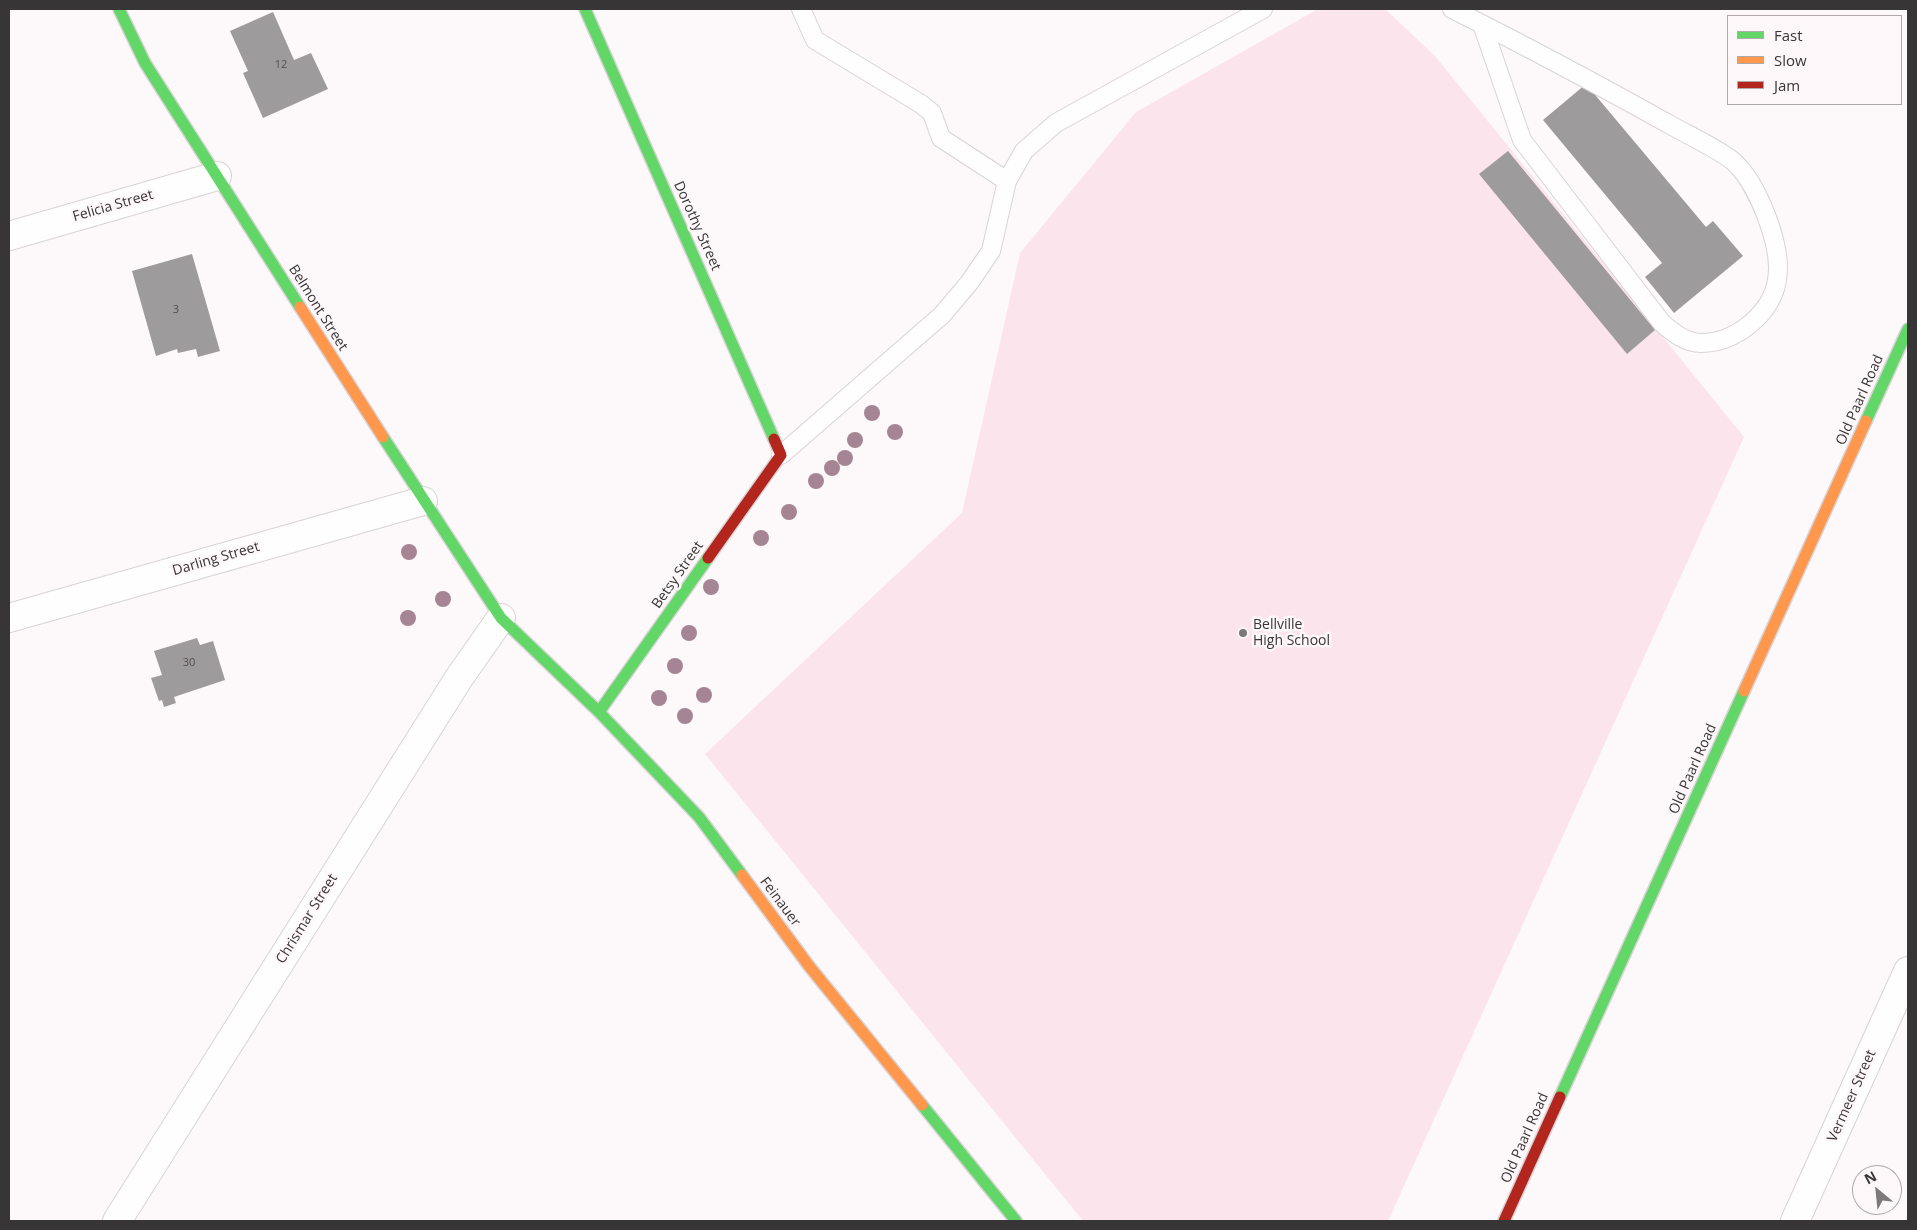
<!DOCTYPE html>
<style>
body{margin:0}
#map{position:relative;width:1917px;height:1230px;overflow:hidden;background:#fdf8fa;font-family:"Open Sans",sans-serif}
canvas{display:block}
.frame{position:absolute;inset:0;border:10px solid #383536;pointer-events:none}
.legend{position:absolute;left:1727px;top:15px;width:175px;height:90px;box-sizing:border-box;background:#fef7f9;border:1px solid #afa9ab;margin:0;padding:6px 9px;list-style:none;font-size:15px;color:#383536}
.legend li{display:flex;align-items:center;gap:10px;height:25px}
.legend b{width:25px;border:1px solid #afa9ab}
.north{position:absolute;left:1852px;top:1165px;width:50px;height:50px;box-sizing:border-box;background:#fef7f9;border:1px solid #afa9ab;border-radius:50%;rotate:332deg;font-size:14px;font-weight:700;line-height:20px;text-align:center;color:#383536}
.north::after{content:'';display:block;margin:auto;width:18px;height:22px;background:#7d797b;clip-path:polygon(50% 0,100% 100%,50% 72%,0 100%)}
</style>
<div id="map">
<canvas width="1917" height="1230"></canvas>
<div class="frame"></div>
<ul class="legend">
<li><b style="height:6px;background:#63d668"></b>Fast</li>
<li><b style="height:6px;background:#ff974d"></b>Slow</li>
<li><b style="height:6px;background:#b3261e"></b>Jam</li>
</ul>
<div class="north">N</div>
</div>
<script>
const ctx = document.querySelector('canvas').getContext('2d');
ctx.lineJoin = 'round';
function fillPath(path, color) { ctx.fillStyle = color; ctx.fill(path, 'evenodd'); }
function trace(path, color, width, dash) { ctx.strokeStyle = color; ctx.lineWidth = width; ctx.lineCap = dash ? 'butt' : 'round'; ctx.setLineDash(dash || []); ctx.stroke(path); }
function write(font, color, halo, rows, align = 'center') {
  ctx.font = font + ' "Open Sans",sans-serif'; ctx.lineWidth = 5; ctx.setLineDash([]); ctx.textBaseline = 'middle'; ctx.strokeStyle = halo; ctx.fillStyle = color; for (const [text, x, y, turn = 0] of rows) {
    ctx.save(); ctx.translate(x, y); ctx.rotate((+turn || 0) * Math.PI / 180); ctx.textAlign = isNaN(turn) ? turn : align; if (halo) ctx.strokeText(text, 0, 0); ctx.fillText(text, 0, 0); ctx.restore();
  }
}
fillPath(new Path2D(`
 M 1318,9 L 1385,9 L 1435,56 L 1744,437 L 1388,1221 L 1083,1221 L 705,754 L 962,513 L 1020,253 L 1136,112 Z`), '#fce4ec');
fillPath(new Path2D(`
 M 273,12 L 294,60 L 311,53 L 328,89 L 263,118 L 243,73 L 248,71 L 230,31 Z
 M 1586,84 L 1706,227 L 1713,221 L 1743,256 L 1674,313 L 1645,277 L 1662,263 L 1543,120 Z
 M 1508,151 L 1655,330 L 1627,354 L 1479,174 Z
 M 192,254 L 220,351 L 198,357 L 196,349 L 178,353 L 177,349 L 156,356 L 132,271 Z
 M 197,638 L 200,645 L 213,641 L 225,680 L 174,697 L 176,703 L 164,707 L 162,700 L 159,701 L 151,678 L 162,675 L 154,651 Z`), '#9e9b9c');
const lane = new Path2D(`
 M 801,9 L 815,40 L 921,104 L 932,113 L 941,138 L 1007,181
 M 1452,9 C 1524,45 1595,83 1665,122 C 1682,132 1721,150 1734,162 C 1758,184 1783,247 1777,280 C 1772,313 1736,343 1701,343 C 1686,343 1673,333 1662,323 L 1522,140 L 1482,24
 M 781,455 L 942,315 L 969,283 L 991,251 L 1007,181 L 1024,151 L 1056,123 L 1263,9`);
const street = new Path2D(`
 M 9,236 L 217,176
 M 9,618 L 423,501
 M 117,1221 L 459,678 L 501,618
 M 1795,1221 L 1908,971`);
const fast = new Path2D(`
 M 119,9 L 145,63 L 300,307
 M 585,9 L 774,439
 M 1866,421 L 1908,329
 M 383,437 L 501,618 L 599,712 L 699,817 L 742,875
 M 599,712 L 708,558
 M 1560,1097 L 1744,691
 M 922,1105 L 1016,1221`);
const slow = new Path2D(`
 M 300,307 L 383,437
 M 1744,691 L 1866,421
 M 742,875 L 809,966 L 922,1105`);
const jam = new Path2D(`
 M 708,558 L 781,455 L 774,439
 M 1504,1221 L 1560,1097`);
trace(lane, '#d8d4d6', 20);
trace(street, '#d8d4d6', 30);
trace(fast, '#d8d4d6', 14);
trace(slow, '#d8d4d6', 14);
trace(jam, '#d8d4d6', 14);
trace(lane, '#fffefe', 18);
trace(street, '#fffefe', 28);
trace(fast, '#63d668', 11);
trace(slow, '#ff974d', 11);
trace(jam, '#b3261e', 11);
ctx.fillStyle = '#a58593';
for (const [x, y] of [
 [872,413],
 [895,432],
 [855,440],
 [845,458],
 [832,468],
 [816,481],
 [789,512],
 [761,538],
 [409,552],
 [711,587],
 [443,599],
 [408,618],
 [689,633],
 [675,666],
 [704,695],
 [659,698],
 [685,716]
]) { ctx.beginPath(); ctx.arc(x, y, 8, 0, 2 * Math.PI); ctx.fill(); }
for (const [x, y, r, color] of [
 [1243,633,5,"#7d797b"]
]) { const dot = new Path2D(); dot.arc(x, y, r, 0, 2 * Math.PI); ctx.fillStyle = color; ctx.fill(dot); trace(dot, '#fef7f9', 2); }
write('11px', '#524e50', null, [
 ["12",281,65],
 ["3",176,310],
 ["30",189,663]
]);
write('14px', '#383536', '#fef7f9', [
 ["Felicia Street",113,206,-16],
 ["Dorothy Street",697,226,66],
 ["Belmont Street",318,308,58],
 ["Old Paarl Road",1860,400,-66],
 ["Darling Street",216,559,-16],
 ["Betsy Street",678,575,-55],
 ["Old Paarl Road",1693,769,-66],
 ["Feinauer",780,902,53],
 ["Chrismar Street",307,919,-58],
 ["Vermeer Street",1852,1096,-66],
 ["Old Paarl Road",1525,1138,-66]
]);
write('14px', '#383536', '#fef7f9', [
 ["Bellville",1253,625],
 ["High School",1253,641]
], 'left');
</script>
